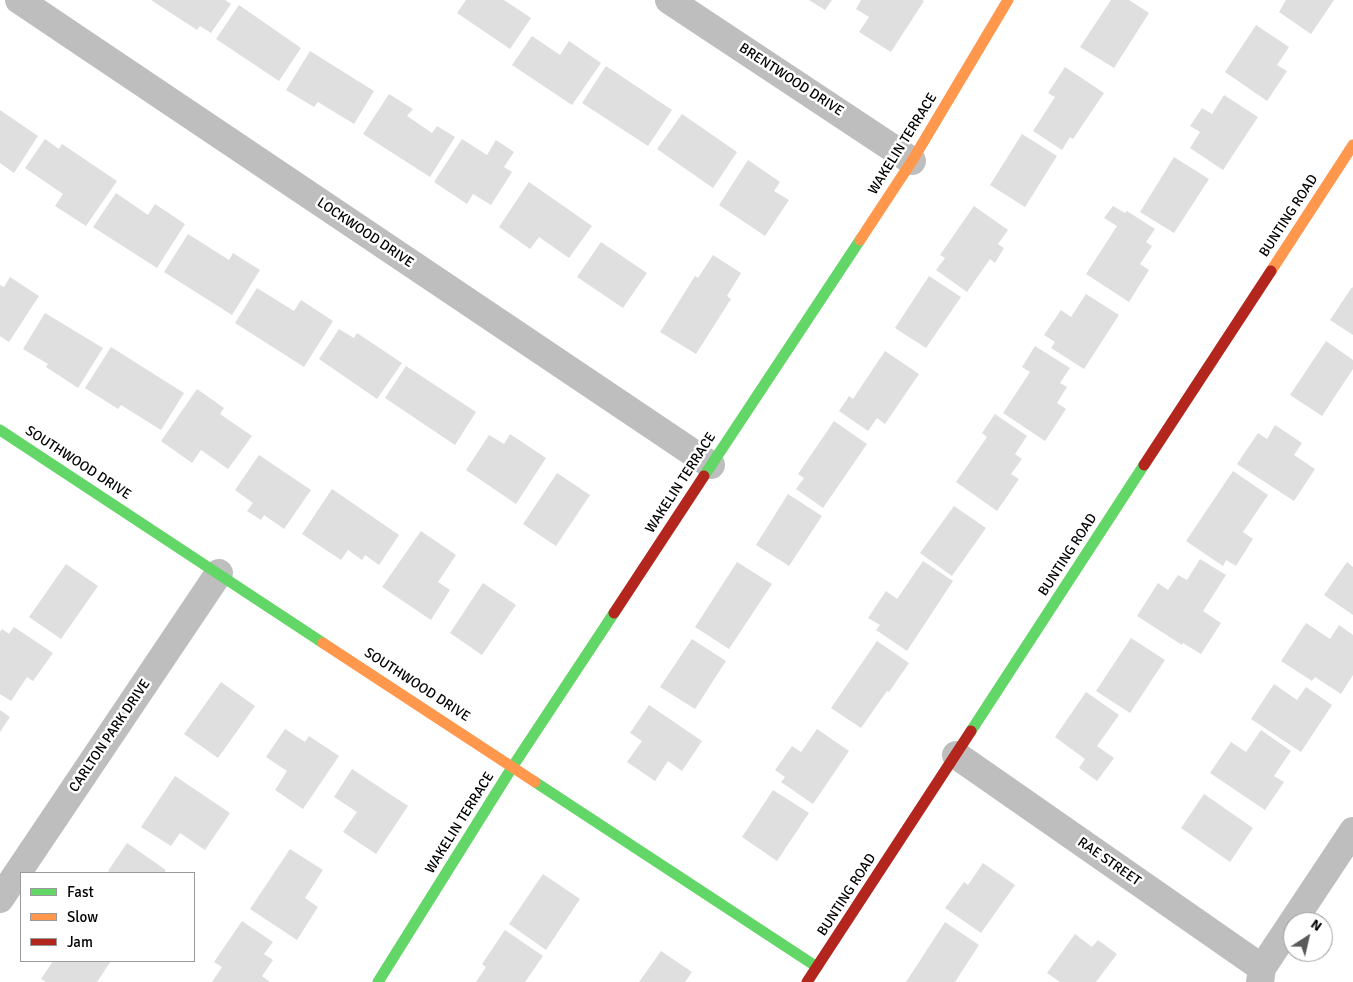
<!DOCTYPE html>
<style>
body{margin:0}
#map{position:relative;width:1353px;height:982px;overflow:hidden;background:#fff;font-family:Signika,sans-serif}
canvas{display:block}
.legend{position:absolute;left:20px;top:872px;width:175px;height:90px;box-sizing:border-box;background:#fff;border:1px solid #999;margin:0;padding:6px 9px;list-style:none;font-size:15px;color:#000}
.legend li{display:flex;align-items:center;gap:10px;height:25px}
.legend b{width:25px;border:1px solid #999}
.north{position:absolute;left:1283px;top:912px;width:50px;height:50px;box-sizing:border-box;background:#fff;border:1px solid #999;border-radius:50%;rotate:35deg;font-size:14px;font-weight:700;line-height:20px;text-align:center;color:#000}
.north::after{content:'';display:block;margin:auto;width:18px;height:22px;background:#595959;clip-path:polygon(50% 0,100% 100%,50% 72%,0 100%)}
</style>
<div id="map">
<canvas width="1353" height="982"></canvas>
<ul class="legend">
<li><b style="height:6px;background:#63d668"></b>Fast</li>
<li><b style="height:6px;background:#ff974d"></b>Slow</li>
<li><b style="height:6px;background:#b3261e"></b>Jam</li>
</ul>
<div class="north">N</div>
</div>
<script>
const ctx = document.querySelector('canvas').getContext('2d');
ctx.lineJoin = 'round';
function fillPath(path, color) { ctx.fillStyle = color; ctx.fill(path, 'evenodd'); }
function trace(path, color, width, dash) { ctx.strokeStyle = color; ctx.lineWidth = width; ctx.lineCap = dash ? 'butt' : 'round'; ctx.setLineDash(dash || []); ctx.stroke(path); }
function write(font, color, halo, rows, align = 'center') {
  ctx.font = font + ' Signika,sans-serif'; ctx.lineWidth = 5; ctx.setLineDash([]); ctx.textBaseline = 'middle'; ctx.strokeStyle = halo; ctx.fillStyle = color; for (const [text, x, y, turn = 0] of rows) {
    ctx.save(); ctx.translate(x, y); ctx.rotate((+turn || 0) * Math.PI / 180); ctx.textAlign = isNaN(turn) ? turn : align; if (halo) ctx.strokeText(text, 0, 0); ctx.fillText(text, 0, 0); ctx.restore();
  }
}
fillPath(new Path2D(`
 M 151,0 L 225,0 L 231,4 L 211,33 L 200,26 L 197,30 Z
 M 466,0 L 504,0 L 531,18 L 510,49 L 457,13 Z
 M 809,0 L 832,0 L 825,10 Z
 M 861,0 L 922,0 L 924,1 L 891,52 L 859,32 L 869,17 L 856,9 Z
 M 1111,0 L 1129,0 L 1149,13 L 1114,68 L 1080,47 Z
 M 1286,0 L 1334,0 L 1311,34 L 1279,12 Z
 M 239,5 L 301,48 L 279,81 L 216,39 Z
 M 1256,25 L 1289,47 L 1277,65 L 1287,71 L 1267,101 L 1225,72 Z
 M 532,36 L 560,55 L 569,41 L 601,63 L 572,105 L 512,65 Z
 M 310,51 L 374,91 L 354,124 L 318,102 L 314,107 L 286,90 Z
 M 606,66 L 672,110 L 648,146 L 582,103 Z
 M 1065,67 L 1104,93 L 1073,139 L 1070,137 L 1062,150 L 1033,131 L 1055,97 L 1048,93 Z
 M 389,94 L 413,109 L 407,116 L 432,133 L 437,126 L 455,137 L 430,177 L 363,134 Z
 M 1224,95 L 1258,117 L 1223,170 L 1190,148 L 1200,132 L 1190,126 L 1202,108 L 1212,114 Z
 M 0,110 L 38,136 L 14,173 L 0,163 Z
 M 682,114 L 737,152 L 713,188 L 657,149 Z
 M 1022,134 L 1057,156 L 1025,207 L 990,185 Z
 M 45,139 L 59,149 L 62,144 L 117,181 L 86,226 L 55,206 L 63,194 L 25,168 Z
 M 462,139 L 487,155 L 496,140 L 514,152 L 504,167 L 512,172 L 491,205 L 473,194 L 467,204 L 434,182 Z
 M 1174,157 L 1209,179 L 1174,233 L 1140,212 Z
 M 748,160 L 780,182 L 774,191 L 789,200 L 765,236 L 719,205 Z
 M 529,182 L 592,226 L 569,258 L 539,237 L 530,249 L 499,227 Z
 M 116,193 L 148,215 L 155,204 L 185,224 L 157,268 L 93,227 Z
 M 974,206 L 1008,230 L 998,244 L 1004,248 L 995,263 L 990,259 L 967,292 L 936,270 L 945,258 L 940,255 Z
 M 1113,206 L 1125,213 L 1127,211 L 1155,229 L 1146,242 L 1152,246 L 1140,264 L 1149,270 L 1129,302 L 1086,274 L 1117,226 L 1104,218 Z
 M 188,234 L 229,260 L 233,253 L 260,270 L 232,315 L 164,272 Z
 M 601,242 L 647,273 L 623,308 L 577,277 Z
 M 713,255 L 741,273 L 727,296 L 731,299 L 696,354 L 660,332 L 695,276 L 698,278 Z
 M 929,276 L 961,297 L 926,348 L 895,328 Z
 M 10,277 L 39,296 L 9,342 L 0,336 L 0,285 L 4,287 Z
 M 1352,287 L 1353,288 L 1353,335 L 1330,320 Z
 M 257,288 L 294,311 L 301,300 L 333,321 L 304,367 L 235,323 Z
 M 1086,294 L 1119,315 L 1084,369 L 1051,348 L 1055,342 L 1044,335 L 1061,310 L 1071,317 Z
 M 45,313 L 103,348 L 78,388 L 46,367 L 48,364 L 23,349 Z
 M 339,329 L 354,338 L 357,333 L 402,363 L 377,399 L 319,359 Z
 M 1326,341 L 1353,360 L 1353,369 L 1322,416 L 1290,395 Z
 M 1035,346 L 1070,368 L 1060,383 L 1067,387 L 1057,403 L 1066,409 L 1045,441 L 1003,413 L 1030,372 L 1022,367 Z
 M 111,347 L 184,393 L 161,430 L 121,405 L 118,409 L 85,388 Z
 M 885,351 L 919,374 L 885,424 L 877,418 L 868,431 L 839,411 L 849,396 L 853,399 Z
 M 406,366 L 476,412 L 455,445 L 385,398 Z
 M 197,389 L 224,408 L 220,414 L 252,436 L 228,469 L 201,450 L 192,463 L 161,441 Z
 M 995,414 L 1027,436 L 1015,454 L 1022,459 L 1011,474 L 1019,479 L 997,511 L 956,482 L 987,437 L 982,433 Z
 M 834,421 L 867,444 L 823,508 L 796,489 L 804,478 L 798,474 Z
 M 1275,425 L 1302,443 L 1294,455 L 1315,469 L 1294,501 L 1237,464 L 1258,433 L 1267,439 Z
 M 510,434 L 546,458 L 516,504 L 466,470 L 489,435 L 504,444 Z
 M 259,455 L 311,490 L 284,529 L 264,515 L 261,520 L 247,511 L 253,503 L 235,490 Z
 M 1233,471 L 1268,495 L 1243,532 L 1253,539 L 1236,566 L 1226,560 L 1223,566 L 1186,541 Z
 M 557,473 L 590,495 L 556,546 L 523,524 Z
 M 332,489 L 399,535 L 379,565 L 365,555 L 362,560 L 348,550 L 341,560 L 302,534 Z
 M 788,494 L 822,516 L 789,566 L 756,545 Z
 M 954,506 L 986,528 L 952,576 L 920,553 Z
 M 421,531 L 456,555 L 438,582 L 450,590 L 431,620 L 382,587 Z
 M 1200,559 L 1226,575 L 1203,611 L 1221,623 L 1201,654 L 1183,643 L 1182,645 L 1137,616 L 1158,583 L 1168,590 L 1178,575 L 1187,580 Z
 M 923,561 L 953,581 L 907,651 L 876,630 L 880,625 L 868,618 L 886,591 L 897,599 Z
 M 737,562 L 772,584 L 729,649 L 695,627 Z
 M 1347,562 L 1353,567 L 1353,615 L 1324,595 Z
 M 66,564 L 98,586 L 61,639 L 29,617 Z
 M 483,583 L 516,605 L 482,655 L 450,633 Z
 M 1306,623 L 1330,639 L 1339,625 L 1353,635 L 1353,675 L 1341,694 L 1315,677 L 1312,681 L 1281,661 Z
 M 14,627 L 53,653 L 33,681 L 27,677 L 11,701 L 0,694 L 0,632 L 2,629 L 9,634 Z
 M 1131,638 L 1165,660 L 1130,713 L 1096,691 Z
 M 692,639 L 726,661 L 695,709 L 660,687 Z
 M 877,641 L 909,663 L 889,692 L 887,691 L 861,728 L 831,708 Z
 M 221,682 L 255,706 L 218,758 L 184,734 Z
 M 1274,684 L 1297,700 L 1306,687 L 1332,705 L 1301,752 L 1251,719 Z
 M 1086,692 L 1119,715 L 1097,746 L 1114,758 L 1097,781 L 1079,768 L 1085,759 L 1055,737 Z
 M 649,705 L 702,741 L 682,771 L 668,761 L 655,781 L 627,762 L 642,741 L 630,733 Z
 M 0,710 L 10,717 L 0,732 Z
 M 285,729 L 305,742 L 309,736 L 339,756 L 303,809 L 275,790 L 287,771 L 266,757 Z
 M 817,729 L 849,751 L 813,804 L 781,782 L 785,777 L 775,770 L 792,746 L 801,752 Z
 M 1261,730 L 1291,751 L 1274,776 L 1284,782 L 1265,810 L 1210,773 L 1231,742 L 1246,752 Z
 M 352,769 L 408,806 L 376,854 L 343,832 L 357,812 L 334,797 Z
 M 175,776 L 230,813 L 205,850 L 180,833 L 171,846 L 141,827 Z
 M 773,790 L 809,813 L 777,861 L 742,837 Z
 M 1204,794 L 1253,828 L 1230,862 L 1181,828 Z
 M 127,843 L 166,870 L 164,873 L 111,873 L 108,871 Z
 M 290,849 L 323,870 L 305,898 L 318,907 L 297,940 L 250,909 Z
 M 983,863 L 1015,885 L 981,933 L 945,908 L 964,882 L 968,885 Z
 M 543,874 L 580,899 L 546,950 L 509,924 Z
 M 242,921 L 273,942 L 264,954 L 273,960 L 262,976 L 270,982 L 212,982 L 222,967 L 214,962 Z
 M 945,922 L 979,945 L 955,982 L 906,982 Z
 M 505,930 L 543,956 L 525,982 L 476,982 L 486,967 L 482,964 Z
 M 1075,934 L 1092,947 L 1098,940 L 1117,954 L 1096,982 L 1060,982 L 1047,973 Z
 M 661,951 L 692,972 L 685,982 L 639,982 Z
 M 53,961 L 111,961 L 97,982 L 46,982 L 41,979 Z`), '#dfdfdf');
trace(new Path2D(`
 M 19,0 L 711,465
 M 669,0 L 912,161
 M 956,755 L 1262,968
 M 0,899 L 219,573
 M 1260,982 L 1262,968 L 1353,831`), '#bebebe', 28);
trace(new Path2D(`
 M 0,430 L 323,643
 M 704,476 L 860,240
 M 971,731 L 1144,465
 M 535,782 L 817,967
 M 378,982 L 513,766 L 614,613`), '#63d668', 11);
trace(new Path2D(`
 M 860,240 L 912,161 L 1008,0
 M 1271,271 L 1353,145
 M 323,643 L 535,782`), '#ff974d', 11);
trace(new Path2D(`
 M 1144,465 L 1271,271
 M 614,613 L 704,476
 M 807,982 L 971,731`), '#b3261e', 11);
write('14px', '#000', '#fff', [
 ["BRENTWOOD DRIVE",791,80,33],
 ["WAKELIN TERRACE",903,144,-58],
 ["BUNTING ROAD",1289,216,-57],
 ["LOCKWOOD DRIVE",365,233,34],
 ["SOUTHWOOD DRIVE",78,463,33],
 ["WAKELIN TERRACE",681,483,-57],
 ["BUNTING ROAD",1068,555,-57],
 ["SOUTHWOOD DRIVE",417,685,33],
 ["CARLTON PARK DRIVE",110,736,-56],
 ["WAKELIN TERRACE",460,823,-58],
 ["RAE STREET",1109,862,35],
 ["BUNTING ROAD",847,895,-57]
]);
</script>
